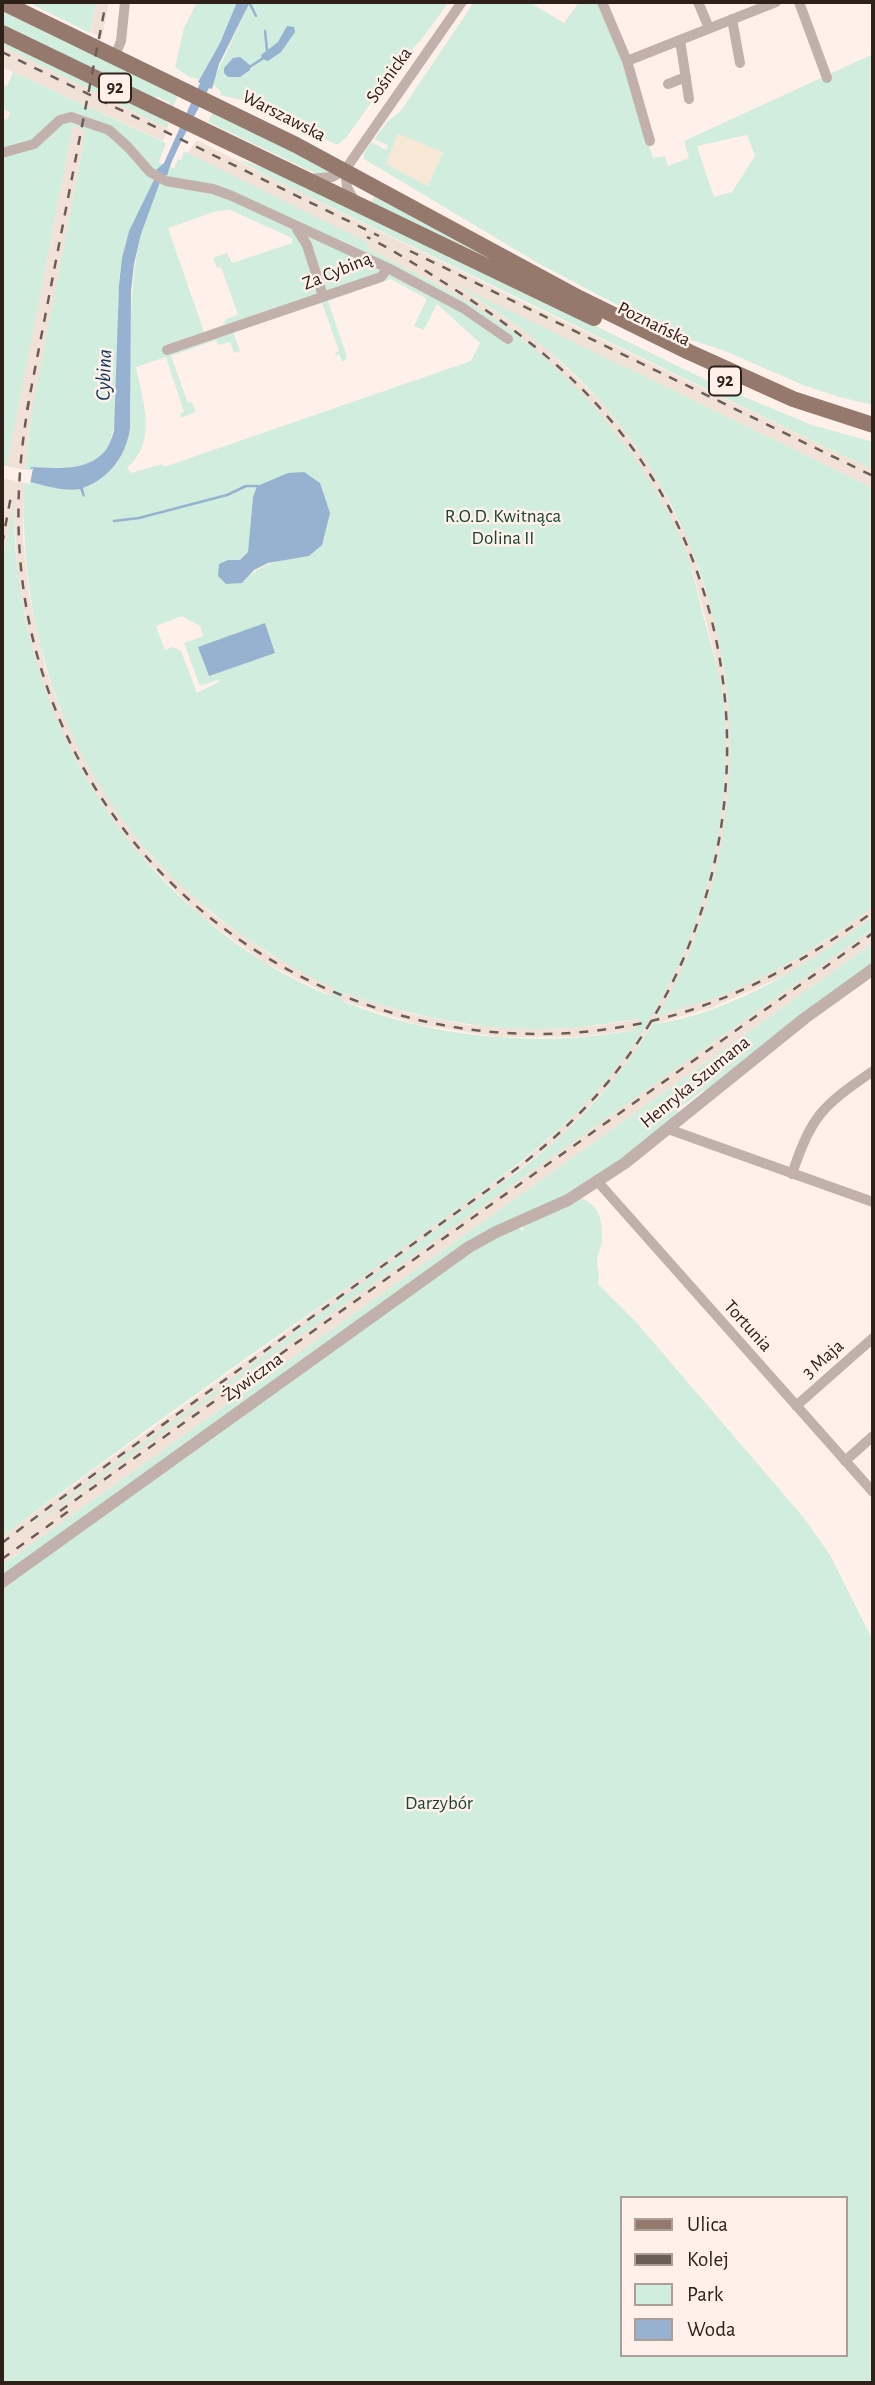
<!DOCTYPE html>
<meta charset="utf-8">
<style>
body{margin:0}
#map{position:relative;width:875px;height:2385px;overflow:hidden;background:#fff1e9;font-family:"Alegreya Sans",sans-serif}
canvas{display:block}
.frame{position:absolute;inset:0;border:4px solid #2e211a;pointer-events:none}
.legend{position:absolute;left:620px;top:2196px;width:228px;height:161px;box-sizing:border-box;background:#fff1e9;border:2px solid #ab9e96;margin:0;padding:9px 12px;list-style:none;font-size:21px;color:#2e211a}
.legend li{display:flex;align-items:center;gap:14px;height:35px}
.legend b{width:35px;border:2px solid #ab9e96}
</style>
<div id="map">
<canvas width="875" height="2385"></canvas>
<div class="frame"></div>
<ul class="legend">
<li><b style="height:9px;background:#96796d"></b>Ulica</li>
<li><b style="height:9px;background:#6b5e57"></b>Kolej</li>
<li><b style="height:19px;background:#d1eddd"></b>Park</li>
<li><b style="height:19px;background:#96b2d0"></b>Woda</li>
</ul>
</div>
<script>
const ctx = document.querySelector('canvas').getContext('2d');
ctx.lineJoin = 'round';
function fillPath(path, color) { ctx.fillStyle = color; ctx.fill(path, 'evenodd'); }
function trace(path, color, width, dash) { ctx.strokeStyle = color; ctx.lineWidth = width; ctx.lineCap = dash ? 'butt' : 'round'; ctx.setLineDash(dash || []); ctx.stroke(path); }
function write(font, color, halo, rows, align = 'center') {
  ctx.font = font + ' "Alegreya Sans",sans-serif'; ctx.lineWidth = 5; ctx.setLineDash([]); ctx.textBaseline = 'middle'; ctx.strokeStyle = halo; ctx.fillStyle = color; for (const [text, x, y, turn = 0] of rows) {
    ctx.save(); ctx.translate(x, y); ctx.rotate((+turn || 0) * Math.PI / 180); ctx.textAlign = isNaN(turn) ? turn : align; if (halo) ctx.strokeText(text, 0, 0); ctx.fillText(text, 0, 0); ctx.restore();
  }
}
fillPath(new Path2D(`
 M 96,2 L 109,2 L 102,38 L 90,32 Z
 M 2,46 L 169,129 L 163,141 L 2,67 Z
 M 73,124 L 84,130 L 83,146 L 29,429 L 24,482 L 23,538 L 29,595 L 45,667 L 59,706 L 82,755 L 102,790 L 127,826 L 154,859 L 213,915 L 269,954 L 343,993 L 411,1014 L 467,1025 L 556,1029 L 596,1026 L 641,1019 L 634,1030 L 576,1037 L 498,1037 L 416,1024 L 340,1000 L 264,962 L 196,912 L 137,852 L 98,800 L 61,732 L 35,664 L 18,581 L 14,508 L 2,564 L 2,491 Z
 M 197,140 L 271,178 L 519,300 L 873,470 L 873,488 L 459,287 L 519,327 L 549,351 L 601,402 L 627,434 L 654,473 L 689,542 L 715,619 L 722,655 L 731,730 L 729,797 L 720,859 L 709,904 L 673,991 L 648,1031 L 623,1070 L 562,1136 L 485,1196 L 40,1519 L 873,929 L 873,943 L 2,1565 L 2,1537 L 19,1524 L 518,1165 L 557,1132 L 667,989 L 687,944 L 702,901 L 719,828 L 724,766 L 724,713 L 715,656 L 694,575 L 683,545 L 655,492 L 620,439 L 570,382 L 500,323 L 441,286 L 367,248 L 369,243 L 190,156 L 188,153 Z
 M 873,907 L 873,917 L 829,949 L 784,976 L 711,1008 L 654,1024 L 660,1015 L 726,993 L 780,968 L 823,942 Z`), '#f2e1d7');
fillPath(new Path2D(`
 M 398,134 L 443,151 L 428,186 L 385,164 Z`), '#f7e7d5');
fillPath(new Path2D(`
 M 27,2 L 96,2 L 90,32 L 90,33 Z
 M 197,2 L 237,2 L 220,43 L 199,79 L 189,77 L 175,67 L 184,28 Z
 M 250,2 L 449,2 L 421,40 L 400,62 L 346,138 L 338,144 L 335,144 L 255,103 L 220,95 L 221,92 L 212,83 Z
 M 474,2 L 529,2 L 564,23 L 579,2 L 597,2 L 615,42 L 653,158 L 665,156 L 668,166 L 689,158 L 684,141 L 873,54 L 873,405 L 839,397 L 803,385 L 725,351 L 685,338 L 640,317 L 536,262 L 364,159 L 364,153 L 371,142 L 386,150 L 388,145 L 374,139 L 388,121 L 400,112 ZM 398,134 L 443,152 L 428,186 L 386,164 ZM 747,135 L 755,156 L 732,192 L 714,197 L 697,146 Z
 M 2,7 L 179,93 L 172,109 L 169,102 L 158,97 L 150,99 L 2,28 Z
 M 2,38 L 167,118 L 166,122 L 169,124 L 167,128 L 2,46 Z
 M 13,72 L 166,143 L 159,162 L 162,164 L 161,167 L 167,170 L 169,167 L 174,168 L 179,157 L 179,160 L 181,160 L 184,151 L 369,243 L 367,248 C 412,271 457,293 499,322 C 578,377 645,457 684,546 C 694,571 698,597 705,623 C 713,652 722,680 724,710 C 735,850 685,1000 587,1102 C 544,1147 493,1183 442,1220 C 389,1258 336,1296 282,1333 C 238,1363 196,1395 152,1426 C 102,1463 51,1499 2,1537 L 2,564 L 14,503 C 13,664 81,815 205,919 C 242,950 285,978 331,996 L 335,989 C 128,891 16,712 24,482 L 28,483 L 29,486 L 31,480 L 40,485 L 80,489 L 83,497 L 85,496 L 83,488 C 96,484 114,470 120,458 C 134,431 130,398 130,368 C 131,323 130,279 141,234 L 129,231 C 124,250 119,269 119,289 C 117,327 124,418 107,448 C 94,471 61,468 39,467 C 31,467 32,470 25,469 L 31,416 L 83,146 L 84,130 L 73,125 L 7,466 L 2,465 L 2,118 L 7,120 L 10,112 L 2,109 L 2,84 L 7,86 ZM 230,210 L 292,238 L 292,243 L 232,263 L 227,253 L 213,258 L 217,268 L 221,267 L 238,315 L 226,319 L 223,325 L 204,332 L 168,228 L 217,211 ZM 391,279 L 427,299 L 414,326 L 424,330 L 437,304 L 480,343 L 471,361 L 164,467 L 162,464 L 131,473 L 127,468 C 158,441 143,402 136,367 L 166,357 L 184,412 L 180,413 L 181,418 L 196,412 L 192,402 L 188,403 L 171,356 L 216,340 L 218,345 L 230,342 L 234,353 L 240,351 L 233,332 L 322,303 L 339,351 L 335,353 L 336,356 L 339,354 L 342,362 L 346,360 L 347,357 L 328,301 ZM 288,473 L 308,556 C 280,561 262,561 242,583 L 228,560 L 240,560 L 248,552 L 253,497 L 257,486 ZM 182,616 L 200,626 L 203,636 L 184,643 L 200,686 L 218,680 L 219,682 L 197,693 L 181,651 L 173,647 L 165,650 L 156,626 ZM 344,993 C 417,1018 489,1033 567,1028 C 592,1027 617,1021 641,1019 L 634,1030 C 538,1048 431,1038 340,1000 Z
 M 214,110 L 338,171 L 319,174 L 310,171 L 208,122 Z
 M 237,159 L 267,169 L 380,221 L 723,388 L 812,425 L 873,442 L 873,470 L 271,178 Z
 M 376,192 L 545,286 L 370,205 Z
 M 449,281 L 873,488 L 873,907 C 827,940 781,971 728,993 C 706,1002 683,1007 661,1015 L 655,1024 C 735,1012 808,964 873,917 L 873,929 L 19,1535 C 78,1488 141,1445 203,1400 C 253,1364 302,1326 353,1290 C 391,1262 430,1234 469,1206 C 501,1184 534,1161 563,1134 C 698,1009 756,821 719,641 C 696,528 636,423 546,349 C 516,323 483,302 449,281 Z
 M 873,943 L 873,964 L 707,1092 L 704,1090 L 677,1110 L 680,1114 L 606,1172 L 582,1187 L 519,1218 L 2,1578 L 2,1565 Z
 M 581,1198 C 599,1205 603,1221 602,1239 C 602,1247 597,1254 597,1262 C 598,1270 600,1275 598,1284 L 636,1322 L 804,1518 L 830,1555 L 873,1641 L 873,2383 L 2,2383 L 2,1582 L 457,1256 L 513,1225 L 523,1231 L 523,1227 ZM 621,2198 L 845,2198 L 845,2355 L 621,2355 Z`), '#d1eddd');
fillPath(new Path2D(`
 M 237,2 L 250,2 L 219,64 L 212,89 L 209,88 C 202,103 167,165 168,175 L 164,175 L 160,182 L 141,234 L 134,264 L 131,291 L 130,428 C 126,456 110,478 83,488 L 85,496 L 83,497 L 80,489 C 59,493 24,479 2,474 L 2,465 L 30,470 L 31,467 C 56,468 87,472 105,451 C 109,446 112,437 114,431 L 119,285 L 122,258 L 129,231 L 153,182 L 159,173 L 156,170 L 164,163 L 200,83 L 198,82 L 220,43 Z
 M 287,26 L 294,27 L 295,32 L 281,52 L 268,61 L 262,59 L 261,55 L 278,42 Z
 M 240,57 L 251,66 L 250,70 L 240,77 L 228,77 L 224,73 L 224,68 L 233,58 Z
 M 304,472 L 320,483 L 330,513 L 322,545 L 309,556 L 268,563 L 254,570 L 242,583 L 226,584 L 218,576 L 219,564 L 228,560 L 240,560 L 248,552 L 253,497 L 257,486 L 288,473 Z
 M 265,623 L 275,653 L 209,676 L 198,647 Z`), '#96b2d0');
fillPath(new Path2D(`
 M 2,465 L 30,470 L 33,468 L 30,484 L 2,478 Z`), '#fff1e9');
trace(new Path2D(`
 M 249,2 L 256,16
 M 265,31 L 267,50
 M 251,66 L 262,59
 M 114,521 L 139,518 L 227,495 L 246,486 L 257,486`), '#96b2d0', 2.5);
trace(new Path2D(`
 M 602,2 L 627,61 L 650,141
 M 698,2 L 709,28
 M 799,2 L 827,78
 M 732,19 L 740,63
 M 680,40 L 689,99
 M 115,56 L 121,41 L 125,2
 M 627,61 L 776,2
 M 668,84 L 686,77
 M 2,153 L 34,144 L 60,120 L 71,117 L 109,130 L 127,146 L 150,172 L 166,181 L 213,189 L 232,196 L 388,268 L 463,308 L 508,339
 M 345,170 L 347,187 L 355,202
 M 309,179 L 332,177 L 345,170 L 462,2
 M 297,229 L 307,245 L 323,296
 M 167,350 L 381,277 L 388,268
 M 668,1129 L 873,1202
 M 792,1174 C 812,1115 822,1106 873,1071
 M 598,1182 L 873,1492
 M 796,1406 L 873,1338
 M 845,1461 L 873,1436`), '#c2b1ab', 10);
trace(new Path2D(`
 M 2,1582 L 469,1247 L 496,1232 L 568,1200 L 625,1163 L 805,1018 L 873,969`), '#c2b1ab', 12);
trace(new Path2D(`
 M 2,2 L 296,145 L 579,298 L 689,352 L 793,399 L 873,425
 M 2,33 L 594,318`), '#96796d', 16);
trace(new Path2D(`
 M 2,52 L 379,236
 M 410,251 L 873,476
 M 29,401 C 13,490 14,579 40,665 C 116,922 385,1080 647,1022 C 732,1003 803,962 873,912
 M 27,410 L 106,2
 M 2,544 L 11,496
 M 60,1511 L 873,933
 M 2,1543 L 53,1504 L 500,1181 C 548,1146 591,1107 626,1059 C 760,876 762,619 625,438 C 576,374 515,328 448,285 C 421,268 395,251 367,237
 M 2,1559 L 73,1508`), '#6b5e57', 2.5, [9, 9]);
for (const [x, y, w] of [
 [115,88,32],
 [725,381,32]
]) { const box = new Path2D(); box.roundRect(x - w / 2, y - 14.5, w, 29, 5); ctx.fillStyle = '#fff1e9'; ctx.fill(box); trace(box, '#2e211a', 2); }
write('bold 18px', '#2e211a', null, [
 ["92",115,88],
 ["92",725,381]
]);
write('19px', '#2e211a', '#fff1e9', [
 ["Sośnicka",389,75,-54],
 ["Warszawska",284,116,27],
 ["Za Cybiną",337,271,-22],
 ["Poznańska",654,324,26],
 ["Henryka Szumana",695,1082,-39],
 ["Tortunia",748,1326,48],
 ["3 Maja",823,1359,-41],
 ["Żywiczna",253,1377,-36]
]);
write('19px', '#144630', '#fff1e9', [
 ["R.O.D. Kwitnąca",503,516],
 ["Dolina II",503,538],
 ["Darzybór",439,1803]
]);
write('italic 21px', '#0a365d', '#fff1e9', [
 ["Cybina",104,375,-88]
]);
</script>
